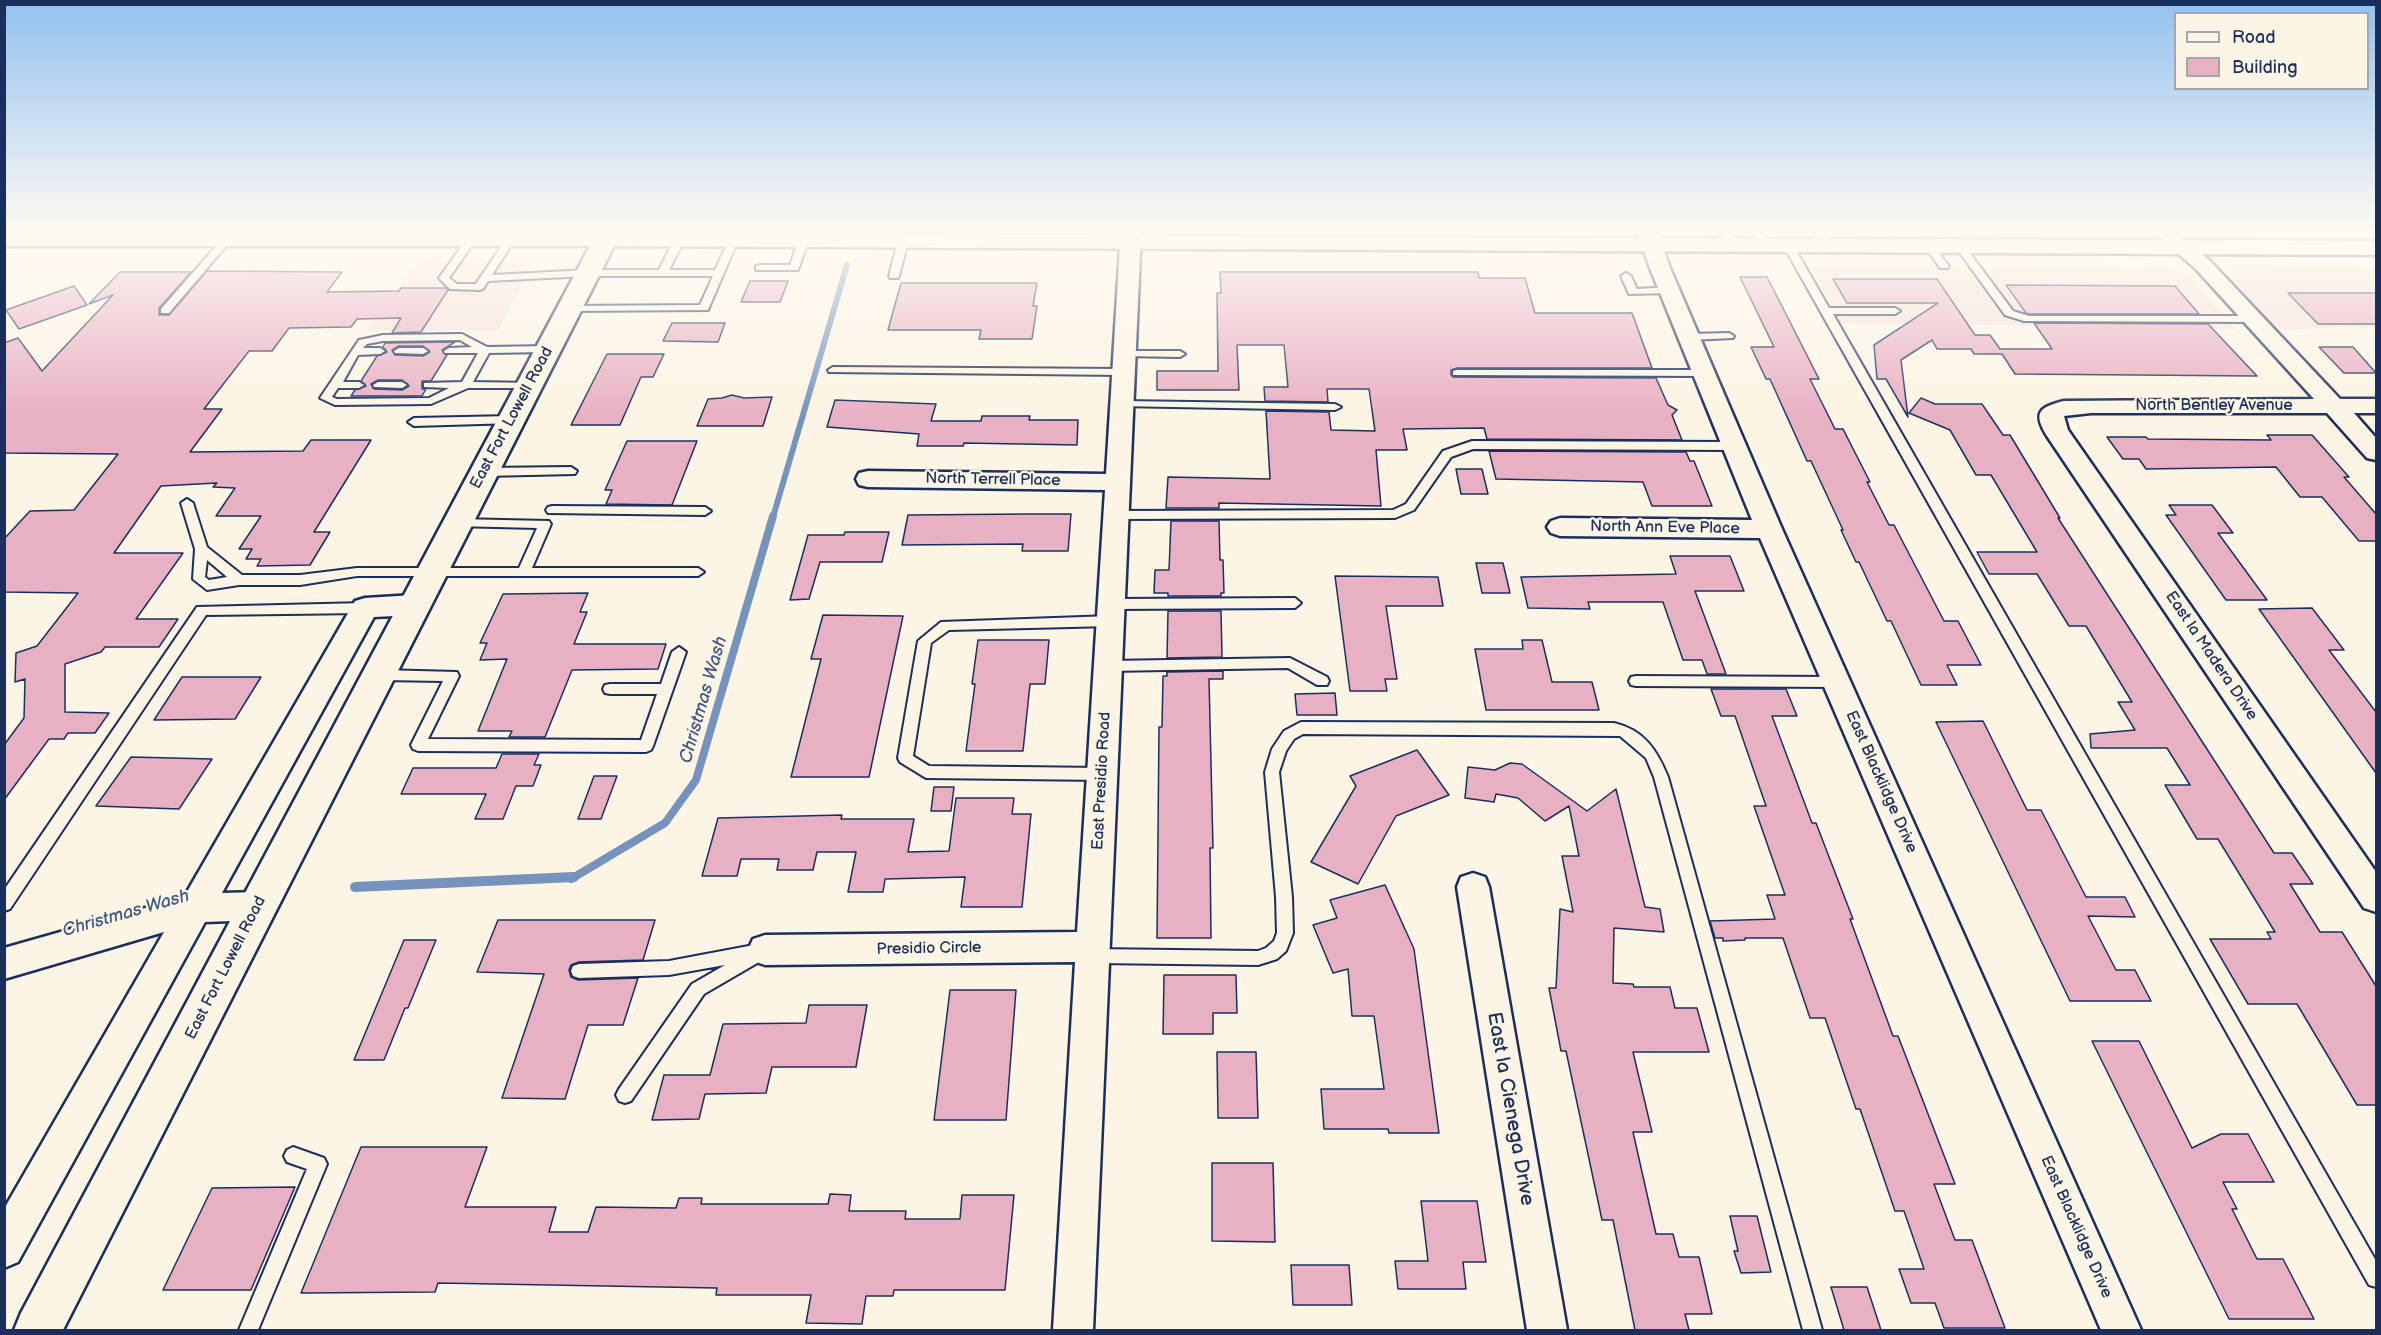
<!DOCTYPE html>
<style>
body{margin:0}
#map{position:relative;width:2381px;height:1335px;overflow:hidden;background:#fcf5e5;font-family:"Balsamiq Sans",sans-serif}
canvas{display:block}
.frame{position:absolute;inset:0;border:6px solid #1b2f5e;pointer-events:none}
.legend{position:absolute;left:2174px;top:12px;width:195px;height:78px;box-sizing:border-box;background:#fcf5e5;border:2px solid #a2a6af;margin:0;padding:8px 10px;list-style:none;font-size:18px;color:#1b2f5e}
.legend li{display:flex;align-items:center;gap:12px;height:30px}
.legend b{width:30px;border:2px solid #a2a6af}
</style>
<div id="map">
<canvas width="2381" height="1335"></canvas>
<div class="frame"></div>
<ul class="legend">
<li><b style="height:8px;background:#fcf5e5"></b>Road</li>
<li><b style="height:16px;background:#e8b0c3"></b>Building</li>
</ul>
</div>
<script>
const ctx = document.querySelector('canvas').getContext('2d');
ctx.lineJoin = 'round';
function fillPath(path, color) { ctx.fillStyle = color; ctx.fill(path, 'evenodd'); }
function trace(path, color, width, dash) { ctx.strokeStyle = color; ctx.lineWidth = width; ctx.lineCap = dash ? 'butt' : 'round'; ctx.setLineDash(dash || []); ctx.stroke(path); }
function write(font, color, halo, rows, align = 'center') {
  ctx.font = font + ' "Balsamiq Sans",sans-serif'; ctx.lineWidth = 4.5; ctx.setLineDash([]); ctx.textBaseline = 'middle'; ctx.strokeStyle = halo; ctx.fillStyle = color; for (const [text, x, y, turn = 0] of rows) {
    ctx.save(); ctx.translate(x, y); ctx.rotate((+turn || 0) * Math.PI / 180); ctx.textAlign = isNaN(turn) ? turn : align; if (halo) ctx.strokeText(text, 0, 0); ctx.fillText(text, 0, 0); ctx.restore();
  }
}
fillPath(new Path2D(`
 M 1875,231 L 2137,231 L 1876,234 Z
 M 517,261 L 530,273 L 498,330 L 368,331 L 414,265 L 427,262 Z
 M 2230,266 L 2376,268 L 2376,326 L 2279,330 L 2227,275 Z
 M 1809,267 L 2173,268 L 2189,276 L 2236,329 L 1840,323 Z`), '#f6e0db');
trace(new Path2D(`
 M 773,517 L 847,265`), '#7593bc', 6);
trace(new Path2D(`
 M 571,879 L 665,823 L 696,780 L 773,516`), '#7593bc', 8);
trace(new Path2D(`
 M 355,887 L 574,877`), '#7593bc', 10);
const building = new Path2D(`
 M 207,271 L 342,272 L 327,292 L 399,291 L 401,288 L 446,288 L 448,290 L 421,332 L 392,333 L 401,318 L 357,319 L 351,327 L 289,328 L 272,351 L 249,351 L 204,409 L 222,409 L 190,452 L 303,451 L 311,440 L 371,440 L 314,532 L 330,532 L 310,565 L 257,566 L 261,559 L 246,559 L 252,549 L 239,549 L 261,516 L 216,516 L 235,488 L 213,487 L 217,483 L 161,486 L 114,553 L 183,553 L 136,619 L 178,619 L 159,647 L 105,647 L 101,652 L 65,664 L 65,712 L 109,713 L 95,733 L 68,733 L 64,739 L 49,739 L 4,800 L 4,745 L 24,718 L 25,679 L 15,682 L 16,653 L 37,646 L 78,593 L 4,592 L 4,539 L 30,511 L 74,510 L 118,454 L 4,453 L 4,343 L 18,338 L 42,371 L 113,295 L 89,304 L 120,272 L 191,272 L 159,308 L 159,315 L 169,315 Z
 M 1220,272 L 1478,272 L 1479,278 L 1525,278 L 1535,313 L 1632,313 L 1652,368 L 1457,368 L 1451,370 L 1451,375 L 1453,377 L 1656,378 L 1668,405 L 1677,410 L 1672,415 L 1682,440 L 1487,439 L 1484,428 L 1403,429 L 1407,450 L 1376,450 L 1381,506 L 1219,503 L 1219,508 L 1166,508 L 1168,477 L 1270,479 L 1266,411 L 1329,412 L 1331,430 L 1375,431 L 1369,389 L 1327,389 L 1328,402 L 1265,401 L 1264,387 L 1288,387 L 1284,345 L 1237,345 L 1239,390 L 1157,390 L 1157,371 L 1218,371 L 1217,293 L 1221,293 Z
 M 1740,277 L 1767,277 L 1819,379 L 1810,379 L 1835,429 L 1843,429 L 1870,482 L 1867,482 L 1889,525 L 1894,525 L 1944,621 L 1958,621 L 1981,665 L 1947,665 L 1957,685 L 1921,685 L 1891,621 L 1887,621 L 1859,562 L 1856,562 L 1841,530 L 1843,530 L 1811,461 L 1807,461 L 1770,379 L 1766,379 L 1751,347 L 1774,347 Z
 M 1833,279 L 1937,279 L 1975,335 L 1990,335 L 2000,349 L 2052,349 L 2034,323 L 2208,324 L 2257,376 L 2015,374 L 2002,354 L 1974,354 L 1971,349 L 1937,349 L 1932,340 L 1901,360 L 1908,417 L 1886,379 L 1877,379 L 1874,345 L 1938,303 L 1847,303 Z
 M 750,281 L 788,281 L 780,302 L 741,302 Z
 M 901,283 L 1037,283 L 1033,306 L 1037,306 L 1032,339 L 979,339 L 981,330 L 888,330 Z
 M 2006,285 L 2175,286 L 2199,314 L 2029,314 L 2026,313 Z
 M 74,286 L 87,305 L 19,329 L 6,310 Z
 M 2288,293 L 2376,293 L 2376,324 L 2318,324 Z
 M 672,323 L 725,323 L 718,342 L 663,341 Z
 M 455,342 L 442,350 L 447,355 L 431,381 L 422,381 L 422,389 L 426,389 L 422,396 L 351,396 L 355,390 L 366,386 L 361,381 L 377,356 L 387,352 L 383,347 L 385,343 ZM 399,346 L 423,346 L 430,352 L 423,356 L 395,355 L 392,350 ZM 378,380 L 402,380 L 409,386 L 402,390 L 374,389 L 371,384 Z
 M 2319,347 L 2353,347 L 2376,373 L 2344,373 Z
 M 607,354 L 664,354 L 653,377 L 641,377 L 620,425 L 571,425 Z
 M 732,395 L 744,398 L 772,397 L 763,426 L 697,426 L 708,399 L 722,398 Z
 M 1921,398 L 1935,404 L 1982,404 L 2003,435 L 2010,435 L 2060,518 L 2058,518 L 2274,853 L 2292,853 L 2313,884 L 2290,884 L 2320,932 L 2342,932 L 2376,986 L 2376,1105 L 2357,1105 L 2297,1004 L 2248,1004 L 2210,939 L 2271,939 L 2267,932 L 2275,932 L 2218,839 L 2197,839 L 2165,785 L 2190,785 L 2167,748 L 2091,748 L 2090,734 L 2135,730 L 2118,702 L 2132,702 L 2086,626 L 2069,626 L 2037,574 L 1989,574 L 1977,552 L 2037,552 L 1991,475 L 1976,475 L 1950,430 L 1909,413 Z
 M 835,400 L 936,404 L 931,421 L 981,421 L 982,416 L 1030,416 L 1029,420 L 1078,420 L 1077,445 L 964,443 L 963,446 L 917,446 L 919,434 L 827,427 Z
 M 2267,435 L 2312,435 L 2349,477 L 2344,477 L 2376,514 L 2376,541 L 2359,541 L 2322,497 L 2300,497 L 2276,467 L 2146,469 L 2139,459 L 2123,459 L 2107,437 L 2146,437 L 2148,439 L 2271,440 Z
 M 627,441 L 697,441 L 672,505 L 606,504 L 612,490 L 605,490 Z
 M 1489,451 L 1686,452 L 1690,461 L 1694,461 L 1712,506 L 1652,506 L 1643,482 L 1496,479 Z
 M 1456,469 L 1482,469 L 1488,494 L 1461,494 Z
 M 2169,505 L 2212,505 L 2233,533 L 2218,533 L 2267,600 L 2226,600 L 2166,515 L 2176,515 Z
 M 1027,514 L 1071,514 L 1068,551 L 1022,551 L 1023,544 L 902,545 L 908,515 Z
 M 1171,521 L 1219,521 L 1220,560 L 1223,560 L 1224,593 L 1221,593 L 1221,596 L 1168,596 L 1168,593 L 1154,593 L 1155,570 L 1169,570 Z
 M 845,532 L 889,532 L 882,562 L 820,562 L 809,599 L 790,600 L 808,535 L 844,535 Z
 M 1670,556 L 1730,556 L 1744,591 L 1695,591 L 1726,674 L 1707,674 L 1702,660 L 1683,660 L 1663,602 L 1588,602 L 1590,609 L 1528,608 L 1521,577 L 1676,574 Z
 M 1476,563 L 1503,563 L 1510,593 L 1482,593 Z
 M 1335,576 L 1438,577 L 1443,606 L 1386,606 L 1397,679 L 1385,679 L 1387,691 L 1350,691 Z
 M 588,593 L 580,612 L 587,612 L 574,644 L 666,644 L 658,669 L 572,670 L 545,737 L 509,737 L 512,731 L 478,731 L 507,659 L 480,660 L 487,643 L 480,643 L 503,594 Z
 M 2312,608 L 2344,650 L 2329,650 L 2376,712 L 2376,773 L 2259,609 Z
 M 1168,611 L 1221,611 L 1222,657 L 1167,658 Z
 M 823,615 L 903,616 L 869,777 L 791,777 L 821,659 L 811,659 Z
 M 978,640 L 1049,640 L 1045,684 L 1030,684 L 1023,751 L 966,751 L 975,684 L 972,684 Z
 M 1522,640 L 1542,640 L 1552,682 L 1592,682 L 1599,710 L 1486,710 L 1475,649 L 1523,649 Z
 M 1223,671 L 1223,679 L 1209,679 L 1213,848 L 1210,848 L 1211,938 L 1157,938 L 1159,727 L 1162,727 L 1163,676 L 1167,676 L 1167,672 Z
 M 182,677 L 261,677 L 235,719 L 154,720 Z
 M 1711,689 L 1786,689 L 1797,716 L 1772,716 L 1812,823 L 1816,823 L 1836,875 L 1853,919 L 1850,919 L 1893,1036 L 1898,1036 L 1955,1184 L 1934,1184 L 1955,1240 L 1972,1240 L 2005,1328 L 1944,1328 L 1935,1303 L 1911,1303 L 1899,1269 L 1924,1269 L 1904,1211 L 1895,1211 L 1860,1109 L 1856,1109 L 1825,1018 L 1810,1018 L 1783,938 L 1745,938 L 1745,940 L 1723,941 L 1723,938 L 1715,938 L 1710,921 L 1775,919 L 1767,895 L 1785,895 L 1754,806 L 1766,806 L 1735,716 L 1721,716 Z
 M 1335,693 L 1337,715 L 1297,715 L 1295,694 Z
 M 1983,721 L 2027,810 L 2041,810 L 2086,897 L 2125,897 L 2135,917 L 2088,916 L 2116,970 L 2135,970 L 2151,1001 L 2070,1001 L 1936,722 Z
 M 1417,750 L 1449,795 L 1396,816 L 1358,884 L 1311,862 L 1356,786 L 1350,776 Z
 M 502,754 L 539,754 L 534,765 L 541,765 L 533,786 L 516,786 L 503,819 L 475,819 L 486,794 L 401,794 L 413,768 L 496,768 Z
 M 131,757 L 212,759 L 179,809 L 96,806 Z
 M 1510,763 L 1522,764 L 1587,811 L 1616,789 L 1645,907 L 1660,909 L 1664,932 L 1614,928 L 1613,983 L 1633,984 L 1634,987 L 1670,987 L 1675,1008 L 1697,1008 L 1709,1052 L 1633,1052 L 1652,1132 L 1633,1132 L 1656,1234 L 1673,1234 L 1679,1257 L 1699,1257 L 1712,1314 L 1685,1314 L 1689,1330 L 1635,1330 L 1613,1220 L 1602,1220 L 1566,1051 L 1561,1051 L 1549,988 L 1556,988 L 1560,909 L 1573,912 L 1562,856 L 1579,856 L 1569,806 L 1545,821 L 1518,798 L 1496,794 L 1494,802 L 1465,798 L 1468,767 L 1495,770 Z
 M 594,776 L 617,776 L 601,819 L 578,819 Z
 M 934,787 L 954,787 L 951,811 L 931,811 Z
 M 956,798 L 1014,798 L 1012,814 L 1031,814 L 1022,907 L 961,907 L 965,877 L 885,879 L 883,892 L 848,892 L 856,852 L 817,852 L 813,870 L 777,870 L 779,859 L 741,859 L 737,876 L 702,876 L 718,818 L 842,815 L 841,819 L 914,819 L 908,852 L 949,851 Z
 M 1385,885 L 1414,949 L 1439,1133 L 1389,1133 L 1388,1129 L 1324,1129 L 1321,1089 L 1384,1089 L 1374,1016 L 1352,1016 L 1348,969 L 1333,973 L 1313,925 L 1337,918 L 1330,900 Z
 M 498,920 L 655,920 L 643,960 L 579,962 L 571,965 L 569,970 L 571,977 L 578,980 L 638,978 L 623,1025 L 588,1025 L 565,1099 L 502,1098 L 544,974 L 477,972 Z
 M 404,940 L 436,940 L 408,1008 L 405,1008 L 384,1060 L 354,1060 Z
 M 1164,975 L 1236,975 L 1237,1013 L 1213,1013 L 1213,1034 L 1163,1034 Z
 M 950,990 L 1016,990 L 1006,1120 L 934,1120 Z
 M 809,1005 L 867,1005 L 856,1067 L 772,1067 L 766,1093 L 705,1094 L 699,1119 L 652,1120 L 664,1075 L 710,1075 L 723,1024 L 806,1023 Z
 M 2092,1041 L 2139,1041 L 2192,1148 L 2221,1134 L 2248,1134 L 2274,1182 L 2223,1182 L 2237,1209 L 2232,1209 L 2257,1259 L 2283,1259 L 2314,1319 L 2229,1319 Z
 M 1217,1052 L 1256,1052 L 1258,1118 L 1218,1118 Z
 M 361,1147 L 487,1147 L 465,1207 L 556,1207 L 549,1232 L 588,1232 L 596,1207 L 676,1208 L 679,1198 L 702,1198 L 701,1204 L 828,1204 L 830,1194 L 851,1195 L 849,1211 L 906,1211 L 905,1219 L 960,1219 L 962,1195 L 1014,1195 L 1005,1290 L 894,1290 L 893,1296 L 866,1296 L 862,1324 L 806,1323 L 811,1295 L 716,1295 L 717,1288 L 438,1283 L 435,1292 L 301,1293 Z
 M 1212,1163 L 1273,1163 L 1275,1242 L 1212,1241 Z
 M 295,1187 L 251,1290 L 163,1290 L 212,1188 Z
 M 1421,1201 L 1477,1201 L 1486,1262 L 1463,1262 L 1466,1289 L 1398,1289 L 1395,1261 L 1428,1261 Z
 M 1730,1216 L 1757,1216 L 1771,1272 L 1741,1273 L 1734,1251 L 1738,1251 Z
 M 1291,1265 L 1349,1265 L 1352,1305 L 1293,1305 Z
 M 1831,1287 L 1867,1287 L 1881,1330 L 1844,1330 Z`);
fillPath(building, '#e8b0c3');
trace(building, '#1b2f5e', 1.5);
const service = new Path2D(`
 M 802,231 L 812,231 L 798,270 L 756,270 L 756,266 L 760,265 L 790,265 Z
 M 1718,231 L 1728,231 L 1734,245 L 1732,247 L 1726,247 Z
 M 1752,231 L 1762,231 L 1769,245 L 1767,247 L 1761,247 Z
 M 1813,231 L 1823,231 L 1832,245 L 1830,247 L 1824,247 Z
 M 229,234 L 232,235 L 232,239 L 169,313 L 161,313 L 161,309 L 226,235 Z
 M 472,235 L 477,238 L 449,278 L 457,284 L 476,284 L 508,236 L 511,235 L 516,238 L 492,275 L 588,270 L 659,270 L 674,240 L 679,237 L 684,240 L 669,270 L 715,270 L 730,238 L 738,240 L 708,310 L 570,311 L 565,308 L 566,306 L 700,305 L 713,276 L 588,276 L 488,281 L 483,289 L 479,290 L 450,289 L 439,278 L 469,236 Z
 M 903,239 L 908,242 L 899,276 L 898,278 L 890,278 L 889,276 L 898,242 Z
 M 1788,242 L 1793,245 L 1829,308 L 1895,308 L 1900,311 L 1895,314 L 1833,314 L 2376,1261 L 2376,1287 L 2369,1285 L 1783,245 Z
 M 1929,243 L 1932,244 L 1949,266 L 1948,268 L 1940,268 L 1926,248 L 1924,246 Z
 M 1960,243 L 1963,244 L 2013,311 L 2029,316 L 2253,316 L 2258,319 L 2253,322 L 2024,321 L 2005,315 L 1955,246 Z
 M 1626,273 L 1631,276 L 1637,289 L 1670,287 L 1675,290 L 1670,293 L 1629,294 L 1621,276 Z
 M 1729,333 L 1734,336 L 1733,338 L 1689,340 L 1684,337 L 1689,334 Z
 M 462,334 L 487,347 L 548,346 L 553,349 L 548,352 L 489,353 L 473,382 L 534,383 L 534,387 L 530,388 L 468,388 L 431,404 L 335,405 L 320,398 L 359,340 L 383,335 ZM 460,340 L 472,347 L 449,348 L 444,351 L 445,353 L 478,353 L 462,382 L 424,383 L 424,387 L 449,388 L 429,398 L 337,399 L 332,397 L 338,388 L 359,388 L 364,385 L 359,382 L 343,382 L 358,355 L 380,354 L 385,351 L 380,348 L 363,348 L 367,344 L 383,341 Z
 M 399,348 L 423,348 L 428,351 L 423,354 L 395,353 L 394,351 Z
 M 1125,351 L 1180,351 L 1185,354 L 1180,357 L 1121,356 L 1120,354 Z
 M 833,367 L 1124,369 L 1129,372 L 1124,375 L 829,372 L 828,370 Z
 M 1457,370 L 1704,370 L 1709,373 L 1704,376 L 1453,375 L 1453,371 Z
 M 378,382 L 402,382 L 407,385 L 402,388 L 374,387 L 373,385 Z
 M 1122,401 L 1335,404 L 1341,407 L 1335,410 L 1118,406 L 1118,402 Z
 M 511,416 L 517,420 L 515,423 L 414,426 L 408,422 L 414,418 Z
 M 1472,441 L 1734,442 L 1740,446 L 1734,450 L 1473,449 L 1451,457 L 1414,510 L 1395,518 L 1116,519 L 1110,515 L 1116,511 L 1393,510 L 1406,504 L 1443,451 Z
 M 571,467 L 577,471 L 575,474 L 484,476 L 478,472 L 484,468 Z
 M 187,499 L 193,503 L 207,547 L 242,575 L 300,575 L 357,568 L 519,568 L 537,528 L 453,526 L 451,523 L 457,519 L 549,521 L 551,524 L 532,568 L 698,568 L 704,572 L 698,576 L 357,576 L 300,585 L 239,585 L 207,590 L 193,579 L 195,549 L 181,503 ZM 207,560 L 227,577 L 209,580 L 205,577 Z
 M 552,506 L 705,507 L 711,511 L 705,515 L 548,513 L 546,510 L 548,507 Z
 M 1295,598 L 1301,603 L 1295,608 L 1112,609 L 1106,604 L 1112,599 Z
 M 365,603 L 371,608 L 365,613 L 206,615 L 10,909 L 4,911 L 4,890 L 197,607 Z
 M 1111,616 L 1118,621 L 1111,626 L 949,630 L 931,643 L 913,756 L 929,766 L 1103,768 L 1108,770 L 1110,774 L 1108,778 L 1103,780 L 926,778 L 900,762 L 898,758 L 918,641 L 941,622 Z
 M 679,647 L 686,652 L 653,746 L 651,750 L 646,752 L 418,751 L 413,749 L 411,745 L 443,681 L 380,680 L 375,679 L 373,675 L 375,671 L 380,670 L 457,672 L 459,676 L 428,739 L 641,740 L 657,694 L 610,694 L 605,693 L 603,689 L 605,685 L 610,684 L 661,684 L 672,652 Z
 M 1290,658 L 1327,677 L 1329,681 L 1327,685 L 1317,685 L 1288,668 L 1108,671 L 1101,666 L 1108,661 Z
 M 1636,676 L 1838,677 L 1843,678 L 1845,682 L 1843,686 L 1838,687 L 1636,686 L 1631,685 L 1629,681 L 1631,677 Z
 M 1301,722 L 1614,723 C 1644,730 1657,750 1668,777 L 1822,1330 L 1803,1330 L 1654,777 L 1646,758 L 1620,736 L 1303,734 L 1294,739 L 1286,751 L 1279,772 L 1292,897 L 1293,933 L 1286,951 L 1277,959 L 1258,965 L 1093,963 L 1087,961 L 1085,956 L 1087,951 L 1093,949 L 1258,951 L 1266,948 L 1274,941 L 1277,933 L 1276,897 L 1265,772 L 1272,749 L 1284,731 Z
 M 765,943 L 771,945 L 773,950 L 771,955 L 704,994 L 631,1101 L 625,1103 L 619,1101 L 616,1095 L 619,1089 L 692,984 L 725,965 L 669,975 L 579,978 L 573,976 L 571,971 L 573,966 L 579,964 L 669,961 L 754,945 L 757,946 Z
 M 293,1147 L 324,1158 L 327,1164 L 258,1330 L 239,1330 L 307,1169 L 287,1162 L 284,1156 L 287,1150 Z`);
const minor = new Path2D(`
 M 1121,231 L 1141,231 L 1093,1330 L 1053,1330 L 1075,962 L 765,965 L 753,961 L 748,950 L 753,939 L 765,935 L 1077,932 L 1105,490 L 868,487 L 859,485 L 856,479 L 859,473 L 868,471 L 1106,474 Z
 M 1637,231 L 1657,231 L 1670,268 L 1782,529 L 2141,1330 L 2101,1330 L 1760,538 L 1560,536 L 1551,533 L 1547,527 L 1551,521 L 1560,518 L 1752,520 L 1650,268 Z
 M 2152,231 L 2174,231 L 2210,261 L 2340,399 L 2376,399 L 2376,413 L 2354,413 L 2376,438 L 2376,460 L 2367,458 L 2327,413 L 2091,413 L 2064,416 L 2068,430 L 2376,872 L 2376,912 L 2364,908 L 2047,436 C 2032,412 2040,407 2064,401 L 2314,399 L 2196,269 Z
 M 414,595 L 424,598 L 428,605 L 424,612 L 414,615 L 374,617 L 222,893 L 258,892 L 270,896 L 274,906 L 270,916 L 258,920 L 205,922 L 18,1262 L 4,1268 L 4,1209 L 164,932 L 4,979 L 4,948 L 184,897 L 355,601 L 365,598 Z
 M 1473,873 L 1485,877 L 1489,887 L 1567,1330 L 1527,1330 L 1457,887 L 1461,877 Z`);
const secondary = new Path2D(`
 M 622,231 L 1131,236 L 2376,241 L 2376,255 L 614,246 L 63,1330 L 14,1330 L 21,1313 L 590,246 L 4,246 L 4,232 Z`);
trace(service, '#1b2f5e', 4);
trace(minor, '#1b2f5e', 5);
trace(secondary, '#1b2f5e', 5);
fillPath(service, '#fcf5e5');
fillPath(minor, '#fcf5e5');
fillPath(secondary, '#fcf5e5');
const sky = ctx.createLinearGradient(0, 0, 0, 418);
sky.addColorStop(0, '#92c1ef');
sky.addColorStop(0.55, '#fefaf3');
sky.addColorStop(1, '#fefaf300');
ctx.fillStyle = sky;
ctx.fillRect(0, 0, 2381, 418);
write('16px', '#1b2f5e', '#fcf5e5', [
 ["North Bentley Avenue",2214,406],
 ["East Fort Lowell Road",512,418,-62],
 ["North Terrell Place",993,480,1],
 ["North Ann Eve Place",1665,528,1],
 ["East la Madera Drive",2211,656,56],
 ["East Presidio Road",1102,781,-87],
 ["East Blacklidge Drive",1881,782,66],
 ["Presidio Circle",929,949,-1],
 ["East Fort Lowell Road",226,968,-63],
 ["East Blacklidge Drive",2076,1227,66]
]);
write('italic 18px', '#405885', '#fcf5e5', [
 ["Christmas Wash",704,700,-74],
 ["Christmas Wash",126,914,-16]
]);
write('20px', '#1b2f5e', '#fcf5e5', [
 ["East la Cienega Drive",1510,1109,80]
]);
</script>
